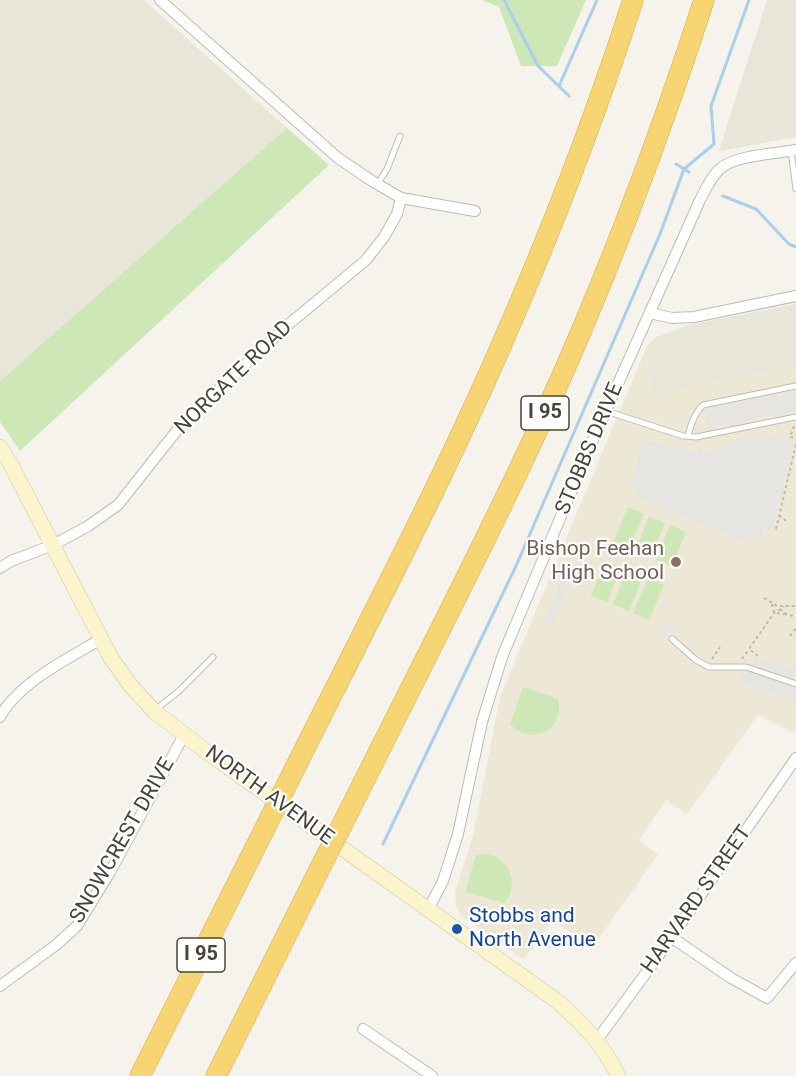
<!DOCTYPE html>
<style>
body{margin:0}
canvas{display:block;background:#f5f3eb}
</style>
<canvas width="796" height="1076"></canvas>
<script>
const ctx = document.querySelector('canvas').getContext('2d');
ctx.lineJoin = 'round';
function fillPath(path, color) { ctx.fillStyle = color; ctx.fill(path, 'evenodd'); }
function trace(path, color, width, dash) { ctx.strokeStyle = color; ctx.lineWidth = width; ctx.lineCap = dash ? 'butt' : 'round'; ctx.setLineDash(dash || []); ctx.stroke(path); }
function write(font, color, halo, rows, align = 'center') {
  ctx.font = font + ' Roboto,sans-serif'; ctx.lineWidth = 4.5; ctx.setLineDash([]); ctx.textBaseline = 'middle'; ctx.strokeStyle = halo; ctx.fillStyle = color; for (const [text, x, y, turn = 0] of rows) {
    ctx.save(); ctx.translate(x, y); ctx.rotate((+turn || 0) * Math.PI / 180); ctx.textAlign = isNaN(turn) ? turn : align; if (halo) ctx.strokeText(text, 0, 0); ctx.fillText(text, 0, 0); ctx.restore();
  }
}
fillPath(new Path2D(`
 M 0,0 L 144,0 L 287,128 L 0,381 Z
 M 767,0 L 796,0 L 796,137 L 719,151 Z
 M 796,304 L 796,366 L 652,394 L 645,350 L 649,343 L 658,336 L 689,325 Z`), '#e8e5d9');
fillPath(new Path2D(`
 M 645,350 L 652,393 L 796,366 L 796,734 L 758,715 L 687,814 L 666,800 L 639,840 L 658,854 L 592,948 L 553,920 L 524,960 L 461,916 L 456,906 L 455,892 L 473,836 L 500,697 Z`), '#ede8d6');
fillPath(new Path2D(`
 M 482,0 L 586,0 L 557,66 L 521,66 L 499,7 Z
 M 287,128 L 329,165 L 20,451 L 0,422 L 0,381 Z
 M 628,507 L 644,514 L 629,549 L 613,542 Z
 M 649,516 L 665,523 L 651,557 L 635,551 Z
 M 670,525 L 686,532 L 672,566 L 656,560 Z
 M 605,561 L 621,567 L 607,602 L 591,596 Z
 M 627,570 L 643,576 L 629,611 L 613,604 Z
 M 648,578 L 664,585 L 649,620 L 633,613 Z
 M 523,687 L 558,699 C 566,730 530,747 510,724 Z
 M 489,854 C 511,861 519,883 505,903 L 465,892 L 476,855 Z`), '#cde7b6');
fillPath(new Path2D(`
 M 796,392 L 796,411 L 708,428 L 704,410 Z
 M 766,434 L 795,439 L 774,529 L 764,527 L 759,539 L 748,534 L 745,542 L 635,496 L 638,488 L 631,486 L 641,440 L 697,452 L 698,448 L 717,453 L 719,447 L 732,450 L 736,439 L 755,442 L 756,436 L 765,438 Z
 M 567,565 L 576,568 L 553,626 L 544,622 Z
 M 670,618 L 676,623 L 664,639 L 658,634 Z
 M 756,657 L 795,670 L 792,679 L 796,680 L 796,701 L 739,682 L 744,663 L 752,665 Z`), '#e7e5e2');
trace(new Path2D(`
 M 504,0 L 538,66 L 569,96
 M 559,86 L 597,0
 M 676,164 L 689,172
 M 723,196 L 756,209 L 789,244 L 796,247
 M 383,844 L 516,566 L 660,234 L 684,169 L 714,144 L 711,106 L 749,0`), '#abceee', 3);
const service = new Path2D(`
 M 791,151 L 796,189
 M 377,185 L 387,169 L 400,136
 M 606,411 L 683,436 L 696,437 L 796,417
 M 688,436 C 691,424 694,414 703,405 L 796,386
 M 672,639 L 696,660 L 709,667 L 746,667 L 796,684
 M 155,710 L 179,691 L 213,657`);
const minor = new Path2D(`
 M 160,0 L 338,158 L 372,181 L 401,198 L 475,211
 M 650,313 L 672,318 L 694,317 L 796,296
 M 0,568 L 11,561 L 53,545 L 88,526 L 118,505 L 182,424 L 283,329 L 366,260 L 384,237 L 397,214 L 401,198
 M 0,717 C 18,683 69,658 101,639
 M 428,910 L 443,881 L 458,834 L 482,722 L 502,657 L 592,442 L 700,200 C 706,189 711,176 721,168 C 737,155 775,154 796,150
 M 671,937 L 731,978 L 767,998 L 796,963
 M 0,986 L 56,945 L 77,926 L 110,872 L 184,735
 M 363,1029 L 432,1076
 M 597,1040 L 657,958 L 796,758`);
const secondary = new Path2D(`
 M 0,447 L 10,463 L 111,658 L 131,686 L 154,711 L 204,750 L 557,1001 C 582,1023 604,1045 618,1076`);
const motorway = new Path2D(`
 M 294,770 C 363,632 435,496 497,355 C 548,239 594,121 633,0
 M 349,811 C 414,680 482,551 543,418 C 605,282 658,142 704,0
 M 140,1076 L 262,834
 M 216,1076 L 318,872`);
trace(service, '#c0bbae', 7);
trace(minor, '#c0bbae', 12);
trace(secondary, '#d2c89c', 16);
trace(motorway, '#d8ab42', 21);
trace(new Path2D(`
 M 794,426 L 790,437 L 796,438
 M 779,515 L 786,521
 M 776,529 L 796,444
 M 764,598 L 777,606 L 796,606
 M 772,604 L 774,613 L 786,614
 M 780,609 L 786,614 L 796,617
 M 790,636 L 796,628
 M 758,656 L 749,649 L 774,613 L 784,607
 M 712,659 L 720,647
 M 742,659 L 749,649`), '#c1b89f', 2, [3, 3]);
trace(service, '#fff', 5);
trace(minor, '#fff', 10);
trace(secondary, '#fcf4cd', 15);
trace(motorway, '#f8d573', 20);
const motorwayBridge = new Path2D(`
 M 262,834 L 294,770
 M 318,872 L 349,811`);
trace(motorwayBridge, '#d8ab42', 21, []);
trace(motorwayBridge, '#f8d573', 20);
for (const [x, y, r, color] of [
 [676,562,6,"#8d6e63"],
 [457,929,6,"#1a4fb4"]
]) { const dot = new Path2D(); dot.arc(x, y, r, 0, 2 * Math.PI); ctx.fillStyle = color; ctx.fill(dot); trace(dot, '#fff', 2); }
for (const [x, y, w] of [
 [545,413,48],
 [201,955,48]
]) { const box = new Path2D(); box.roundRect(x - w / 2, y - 17, w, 34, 4.5); ctx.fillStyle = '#fff'; ctx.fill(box); trace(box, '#494439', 1.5); }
write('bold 20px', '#494439', null, [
 ["I 95",545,413],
 ["I 95",201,955]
]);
write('21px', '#494439', '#fff', [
 ["NORGATE ROAD",234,378,-44],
 ["STOBBS DRIVE",590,449,-67],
 ["NORTH AVENUE",269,796,36],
 ["SNOWCREST DRIVE",123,841,-60],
 ["HARVARD STREET",697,900,-55]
]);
write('21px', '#785e54', '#fff', [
 ["Bishop Feehan",664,550],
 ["High School",664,574]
], 'right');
write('21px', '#164399', '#fff', [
 ["Stobbs and",469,917],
 ["North Avenue",469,941]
], 'left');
</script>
